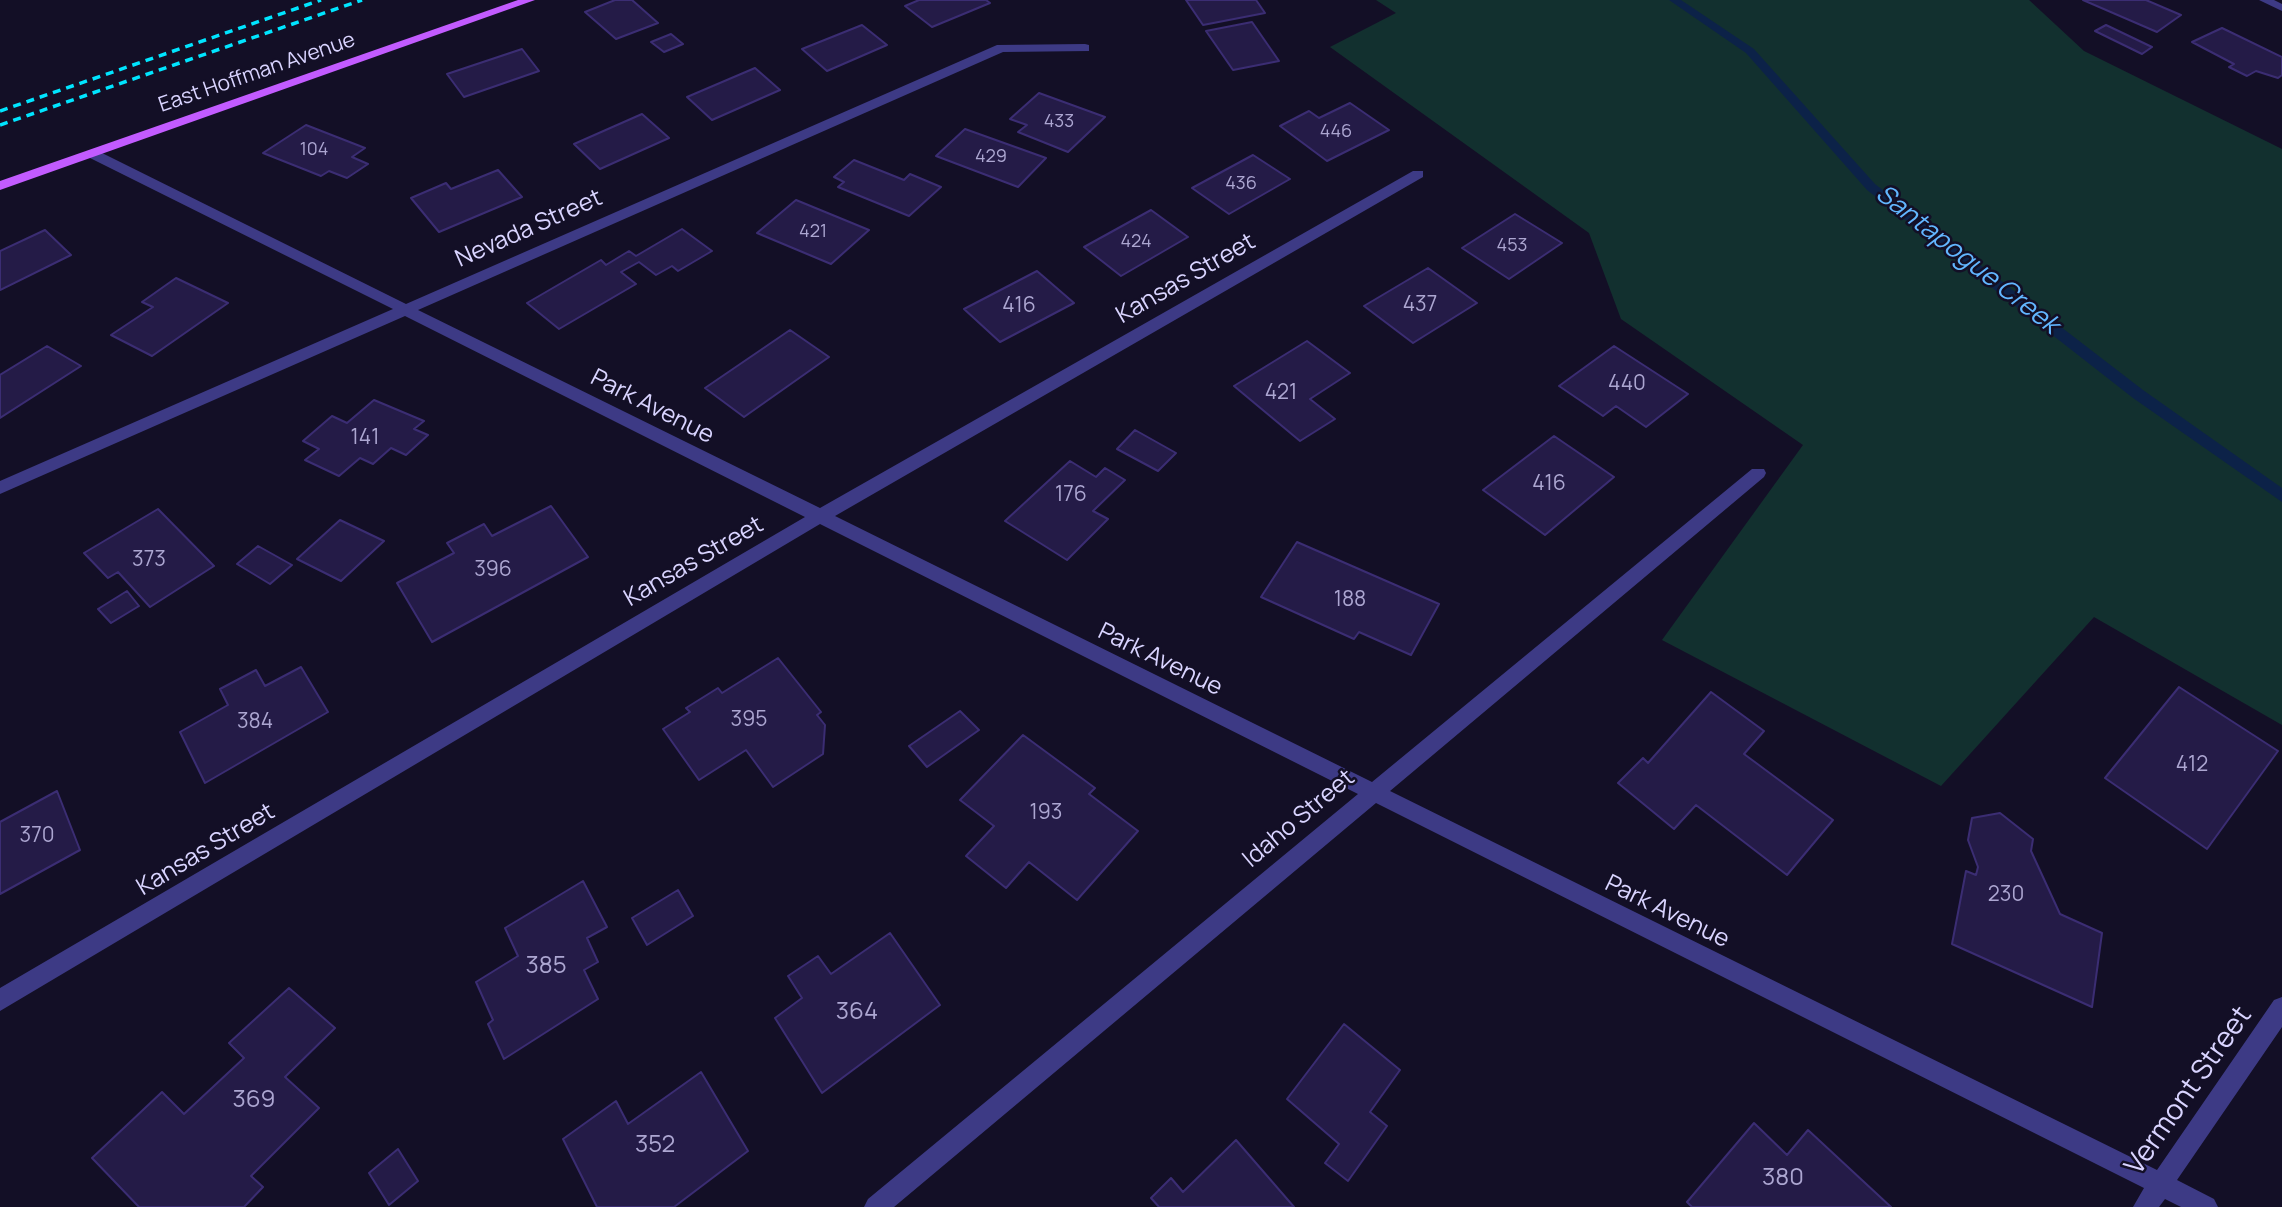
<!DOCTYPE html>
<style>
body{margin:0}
canvas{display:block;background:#130f26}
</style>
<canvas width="2282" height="1207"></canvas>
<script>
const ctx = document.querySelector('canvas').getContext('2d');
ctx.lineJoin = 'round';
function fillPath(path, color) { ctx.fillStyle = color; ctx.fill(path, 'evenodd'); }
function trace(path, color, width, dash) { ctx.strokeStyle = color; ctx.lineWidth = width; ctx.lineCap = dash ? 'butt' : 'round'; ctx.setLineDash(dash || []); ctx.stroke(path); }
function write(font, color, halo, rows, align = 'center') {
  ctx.font = font + ' Manrope,sans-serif'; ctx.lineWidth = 5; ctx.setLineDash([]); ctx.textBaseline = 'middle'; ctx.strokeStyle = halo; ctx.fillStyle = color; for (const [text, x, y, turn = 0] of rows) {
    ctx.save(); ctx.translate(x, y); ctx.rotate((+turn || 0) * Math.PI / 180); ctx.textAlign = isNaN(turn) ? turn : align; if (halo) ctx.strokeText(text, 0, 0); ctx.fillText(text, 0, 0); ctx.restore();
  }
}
fillPath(new Path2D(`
 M 1376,0 L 2029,0 L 2084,51 L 2282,149 L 2282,725 L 2094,617 L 1941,786 L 1662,640 L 1803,445 L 1621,319 L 1589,233 L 1330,47 L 1396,13 Z`), '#12302f');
fillPath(new Path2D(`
 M 1669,0 L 1681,0 L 1754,49 L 1875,184 L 2143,390 L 2282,488 L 2282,502 L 2133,398 L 1867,190 L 1746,53 Z`), '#0c2248');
const building = new Path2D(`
 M 615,0 L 632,0 L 658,23 L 616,39 L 585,12 Z
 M 919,0 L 986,0 L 990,3 L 932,27 L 905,6 Z
 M 1186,0 L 1256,0 L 1265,13 L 1203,25 Z
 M 2083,0 L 2146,0 L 2181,15 L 2157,32 Z
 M 1252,22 L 1279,61 L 1233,70 L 1206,31 Z
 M 862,25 L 887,45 L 827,71 L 802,49 Z
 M 2106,25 L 2152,47 L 2142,54 L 2095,31 Z
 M 2222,28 L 2282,57 L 2282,75 L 2278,78 L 2256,71 L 2247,76 L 2229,67 L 2234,64 L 2192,42 Z
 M 671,34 L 683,44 L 664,52 L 651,42 Z
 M 522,49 L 539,71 L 464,97 L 447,74 Z
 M 755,68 L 780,90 L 712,120 L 687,97 Z
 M 1039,93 L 1105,117 L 1068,152 L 1018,132 L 1027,125 L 1010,119 Z
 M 1350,103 L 1389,130 L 1327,161 L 1280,126 L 1309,111 L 1319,118 Z
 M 642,114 L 669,138 L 600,169 L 574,144 Z
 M 306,125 L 365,148 L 352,157 L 368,164 L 347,178 L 329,171 L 321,176 L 263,153 Z
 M 965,129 L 1046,158 L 1018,187 L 936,156 Z
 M 1253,155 L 1290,179 L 1229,214 L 1192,188 Z
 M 854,160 L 904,180 L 910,174 L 941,187 L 909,216 L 838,187 L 844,182 L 834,177 Z
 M 498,170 L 522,197 L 439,232 L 411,198 L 446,183 L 451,189 Z
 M 796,200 L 869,230 L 831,264 L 757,233 Z
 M 1151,210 L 1188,237 L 1121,276 L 1084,247 Z
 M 1515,214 L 1562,243 L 1509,279 L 1462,248 Z
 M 682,229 L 712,251 L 678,271 L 672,266 L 656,275 L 639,262 L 621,272 L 636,284 L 559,329 L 527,303 L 601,260 L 606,265 L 629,251 L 636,256 Z
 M 45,230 L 71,255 L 0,290 L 0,251 Z
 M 1428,268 L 1477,303 L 1413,343 L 1364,306 Z
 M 1037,271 L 1074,303 L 1000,342 L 964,309 Z
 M 176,278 L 228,303 L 152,356 L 111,335 L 153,307 L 142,302 Z
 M 790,330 L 829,357 L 744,417 L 705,388 Z
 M 1307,341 L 1350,373 L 1310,399 L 1335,419 L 1300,441 L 1234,386 Z
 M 47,346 L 81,366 L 0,418 L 0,375 Z
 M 1614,346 L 1688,394 L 1646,427 L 1616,406 L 1603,416 L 1559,386 Z
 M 374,400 L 424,421 L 414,429 L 428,435 L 406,455 L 391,448 L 373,464 L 360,458 L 339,476 L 305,460 L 319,449 L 303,441 L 332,416 L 347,423 Z
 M 1135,430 L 1176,453 L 1158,471 L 1117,449 Z
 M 1554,436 L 1614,477 L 1545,535 L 1483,490 Z
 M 1070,461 L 1096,477 L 1105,468 L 1125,480 L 1093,511 L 1108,519 L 1067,560 L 1005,521 Z
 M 551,506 L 588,557 L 432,642 L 397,583 L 454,553 L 447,543 L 484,524 L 492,536 Z
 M 158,509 L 214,566 L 150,607 L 118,572 L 108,578 L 84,553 Z
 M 340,520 L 384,541 L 341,581 L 297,559 Z
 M 1297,542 L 1439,604 L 1411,655 L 1359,632 L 1354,639 L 1261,597 Z
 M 258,546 L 292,565 L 270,584 L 237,564 Z
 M 127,591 L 139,606 L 111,623 L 98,609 Z
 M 778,658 L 821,712 L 817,715 L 825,725 L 823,754 L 773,787 L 746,750 L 699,780 L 663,729 L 690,712 L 686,708 L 718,688 L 722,693 Z
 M 301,667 L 328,712 L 205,783 L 180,732 L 228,705 L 220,689 L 256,670 L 265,686 Z
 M 2179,687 L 2278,751 L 2207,849 L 2105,778 Z
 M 1711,692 L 1764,731 L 1744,754 L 1833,820 L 1787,875 L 1696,805 L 1674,829 L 1618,783 L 1643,758 L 1648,763 Z
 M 960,711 L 979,730 L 927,767 L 909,746 Z
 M 1023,735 L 1095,788 L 1089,794 L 1138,831 L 1077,900 L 1029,862 L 1006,888 L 966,856 L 994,826 L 960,800 Z
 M 57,791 L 80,850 L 0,894 L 0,822 Z
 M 2000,813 L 2033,839 L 2031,851 L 2060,914 L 2102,933 L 2092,1007 L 1952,944 L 1966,871 L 1976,875 L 1978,867 L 1968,840 L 1972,818 Z
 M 583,881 L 607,927 L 587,938 L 598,962 L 584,970 L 598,999 L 504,1059 L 488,1024 L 493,1020 L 476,982 L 518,956 L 505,928 Z
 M 678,890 L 693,916 L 647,945 L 632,918 Z
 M 890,933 L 940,1005 L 822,1093 L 775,1018 L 802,998 L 788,976 L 818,956 L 831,974 Z
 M 289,988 L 335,1028 L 285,1077 L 319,1108 L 251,1176 L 263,1187 L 244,1207 L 139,1207 L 92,1158 L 162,1092 L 184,1114 L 244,1058 L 229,1043 Z
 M 1344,1024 L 1400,1070 L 1370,1112 L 1387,1126 L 1348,1181 L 1325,1163 L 1339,1144 L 1287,1099 Z
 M 701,1072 L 748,1151 L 674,1207 L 597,1207 L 563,1139 L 616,1101 L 628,1124 Z
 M 1754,1123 L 1787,1155 L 1808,1130 L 1891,1207 L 1692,1207 L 1687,1202 Z
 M 1236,1140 L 1294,1207 L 1159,1207 L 1151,1198 L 1171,1178 L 1183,1192 Z
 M 398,1149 L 418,1181 L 389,1205 L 369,1173 Z`);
fillPath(building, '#241b47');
trace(building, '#3b2d73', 2);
fillPath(new Path2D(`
 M 2259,0 L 2274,0 L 2282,4 L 2282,11 Z
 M 1085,44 L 1089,45 L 1089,51 L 1003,52 L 418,310 L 820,508 L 1413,171 L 1423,171 L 1423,177 L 835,516 L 1372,782 L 1752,469 L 1764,469 L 1766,473 L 1764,477 L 1390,791 L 2157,1170 L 2274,1000 L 2282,997 L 2282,1027 L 2177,1180 L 2214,1199 L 2218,1207 L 2181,1207 L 2165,1199 L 2159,1207 L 2133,1207 L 2144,1188 L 1376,803 L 894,1207 L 864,1207 L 868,1199 L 1358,794 L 820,524 L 0,1011 L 0,988 L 805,517 L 405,316 L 0,494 L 0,481 L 393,309 L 88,157 L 88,151 L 98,151 L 406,304 L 997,45 Z`), '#3d3a85');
fillPath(new Path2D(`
 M 518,0 L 535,0 L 0,190 L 0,181 Z`), '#c25bff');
trace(new Path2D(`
 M 0,111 L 321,0
 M 0,125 L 362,0`), '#00e5ff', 3.5, [8, 6]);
write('18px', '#aca6d1', null, [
 ["433",1059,122],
 ["446",1336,132],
 ["104",314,150],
 ["429",991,157],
 ["436",1241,184],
 ["421",813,232],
 ["424",1136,242],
 ["453",1512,246]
]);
write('21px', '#d9d4ff', '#130f26', [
 ["East Hoffman Avenue",257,73,-19]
]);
write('21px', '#aca6d1', null, [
 ["437",1420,305],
 ["416",1019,306],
 ["440",1627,384],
 ["421",1281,393],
 ["141",365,438],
 ["416",1549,484],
 ["176",1071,495],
 ["373",149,560],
 ["396",493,570],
 ["188",1350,600],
 ["395",749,720],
 ["384",255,722],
 ["412",2192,765],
 ["193",1046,813],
 ["370",37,836],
 ["230",2006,895]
]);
write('24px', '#d9d4ff', '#130f26', [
 ["Nevada Street",529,229,-24],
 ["Kansas Street",1186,279,-30],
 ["Park Avenue",652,407,27],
 ["Kansas Street",694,562,-30],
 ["Park Avenue",1160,660,26],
 ["Idaho Street",1299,819,-40],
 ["Kansas Street",206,850,-31],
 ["Park Avenue",1667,912,26]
]);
write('24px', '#aca6d1', null, [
 ["385",546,966],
 ["364",857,1012],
 ["369",254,1100],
 ["352",655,1145],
 ["380",1783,1178]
]);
write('italic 26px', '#62b6ff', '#130f26', [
 ["Santapogue Creek",1967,260,38]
]);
write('28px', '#d9d4ff', '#130f26', [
 ["Vermont Street",2189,1091,-55]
]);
</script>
